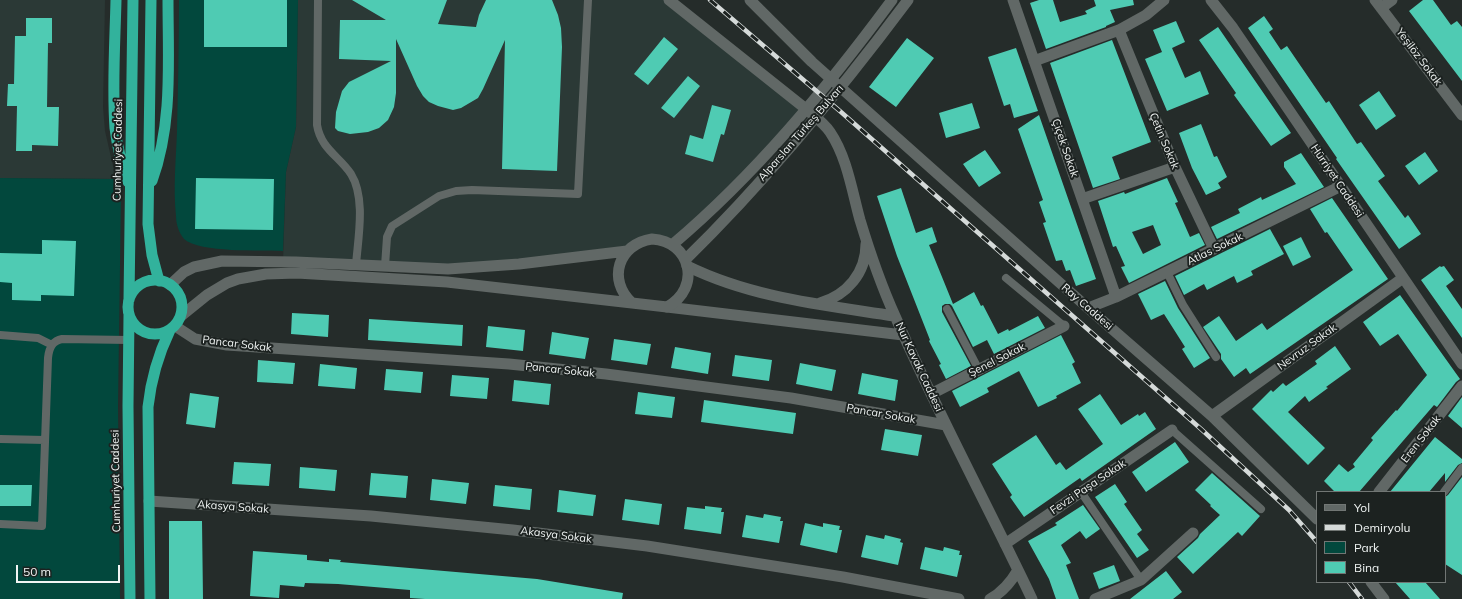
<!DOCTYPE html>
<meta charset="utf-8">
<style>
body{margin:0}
#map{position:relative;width:1462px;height:599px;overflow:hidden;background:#252c2a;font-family:Mulish,sans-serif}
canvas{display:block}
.legend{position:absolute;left:1316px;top:491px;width:130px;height:92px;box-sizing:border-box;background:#1c2220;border:1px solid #717674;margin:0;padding:5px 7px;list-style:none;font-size:12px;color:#f0f4f3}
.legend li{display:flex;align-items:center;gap:8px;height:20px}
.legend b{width:20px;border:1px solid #717674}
.scale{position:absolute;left:16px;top:565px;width:104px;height:18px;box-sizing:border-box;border:2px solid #f0f4f3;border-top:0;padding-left:5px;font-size:12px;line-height:14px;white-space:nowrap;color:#f0f4f3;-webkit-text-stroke:3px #1c2220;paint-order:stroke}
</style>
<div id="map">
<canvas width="1462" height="599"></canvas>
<ul class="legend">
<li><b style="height:5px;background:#616866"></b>Yol</li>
<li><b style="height:5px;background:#d5dad9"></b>Demiryolu</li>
<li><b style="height:11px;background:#02483d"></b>Park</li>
<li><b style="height:11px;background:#4fcbb3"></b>Bina</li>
</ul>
<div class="scale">50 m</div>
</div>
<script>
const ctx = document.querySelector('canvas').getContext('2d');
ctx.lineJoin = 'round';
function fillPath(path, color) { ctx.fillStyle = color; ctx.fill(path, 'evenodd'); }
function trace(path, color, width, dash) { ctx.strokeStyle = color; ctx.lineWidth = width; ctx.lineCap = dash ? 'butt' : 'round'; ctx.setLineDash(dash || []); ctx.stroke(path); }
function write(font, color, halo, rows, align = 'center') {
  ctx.font = font + ' Mulish,sans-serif'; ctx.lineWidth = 4; ctx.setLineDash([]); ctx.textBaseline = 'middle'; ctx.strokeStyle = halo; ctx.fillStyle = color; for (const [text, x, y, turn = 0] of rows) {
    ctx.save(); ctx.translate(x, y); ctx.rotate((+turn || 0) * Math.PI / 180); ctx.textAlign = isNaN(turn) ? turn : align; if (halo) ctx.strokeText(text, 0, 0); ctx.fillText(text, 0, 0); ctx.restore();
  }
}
fillPath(new Path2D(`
 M 0,0 L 105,0 L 103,107 L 105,131 L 116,179 L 0,178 Z
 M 298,0 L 669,0 L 806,109 L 672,245 L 665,241 L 448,269 L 283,262 L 286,172 L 296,127 Z`), '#2b3936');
fillPath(new Path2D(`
 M 179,0 L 298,0 L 296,127 L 286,172 L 283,251 C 261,250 200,253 184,239 C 179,233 176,224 176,216 C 173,188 176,159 177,131 C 178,87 179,44 179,0 Z
 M 0,178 L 116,179 L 121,195 L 118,406 L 120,599 L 0,599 Z`), '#02483d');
fillPath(new Path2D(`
 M 204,0 L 287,0 L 287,47 L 204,47 Z
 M 352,0 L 447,0 L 438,24 L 476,27 L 479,15 L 486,0 L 552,0 L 558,15 L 561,28 L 562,47 L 557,171 L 502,169 L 505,40 L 483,89 L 478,98 L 461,108 L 453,110 L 438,106 L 429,102 L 423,96 L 417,86 L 396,39 L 396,93 L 394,107 L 388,120 L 379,128 L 368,132 L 350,134 L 338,131 L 335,128 L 336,112 L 342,91 L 349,82 L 391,61 L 339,59 L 340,20 L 386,20 Z
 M 1039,0 L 1053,0 L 1060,22 L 1087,14 L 1085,11 L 1096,6 L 1094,0 L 1133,0 L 1134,5 L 1110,10 L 1115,22 L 1106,26 L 1106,27 L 1046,49 L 1030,3 Z
 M 1423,0 L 1433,0 L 1451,25 L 1457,21 L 1462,27 L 1462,81 L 1409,11 Z
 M 1264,16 L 1273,29 L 1269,32 L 1281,50 L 1287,46 L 1326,103 L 1329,101 L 1357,144 L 1361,142 L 1385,176 L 1378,181 L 1405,218 L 1408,215 L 1421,234 L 1399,249 L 1336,159 L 1337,158 L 1248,28 Z
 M 26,18 L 52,18 L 52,43 L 48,43 L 47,107 L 59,107 L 58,146 L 32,145 L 32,151 L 16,151 L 17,106 L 7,106 L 8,84 L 14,84 L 15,36 L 26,36 Z
 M 1176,21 L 1185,42 L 1172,48 L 1185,78 L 1200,71 L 1209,94 L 1167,111 L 1145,59 L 1162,52 L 1153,30 Z
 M 1218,27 L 1291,133 L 1271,146 L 1234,95 L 1236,93 L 1199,40 Z
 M 664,37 L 678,49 L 648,85 L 634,74 Z
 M 907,38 L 934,58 L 896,107 L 869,87 Z
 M 1112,40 L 1151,142 L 1112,157 L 1120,179 L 1093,188 L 1050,63 Z
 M 1016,48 L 1038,111 L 1014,118 L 1010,104 L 1004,106 L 988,57 Z
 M 688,76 L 700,86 L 674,118 L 661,108 Z
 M 1379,91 L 1396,116 L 1376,130 L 1359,105 Z
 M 972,103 L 980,128 L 946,138 L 939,113 Z
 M 712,105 L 731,110 L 724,135 L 721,134 L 713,162 L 685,154 L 690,135 L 703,139 Z
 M 1039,115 L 1096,279 L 1076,286 L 1070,270 L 1066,271 L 1062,260 L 1056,261 L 1043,223 L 1046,222 L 1039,202 L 1043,200 L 1018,129 Z
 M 1201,124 L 1214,157 L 1217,156 L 1227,177 L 1218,183 L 1221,188 L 1206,195 L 1192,168 L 1179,133 Z
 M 985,150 L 1001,173 L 979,187 L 963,164 Z
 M 1425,152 L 1438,171 L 1419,185 L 1405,166 Z
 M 1301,153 L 1324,187 L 1217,239 L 1211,227 L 1240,213 L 1238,209 L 1261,197 L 1262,200 L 1296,184 L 1284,167 L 1284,162 Z
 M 196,178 L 274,179 L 273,230 L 195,229 Z
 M 1167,178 L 1178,202 L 1175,203 L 1190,237 L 1199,233 L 1205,245 L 1129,283 L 1121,267 L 1125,266 L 1116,246 L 1113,247 L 1098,201 L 1124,192 L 1125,194 ZM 1153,225 L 1161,245 L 1143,254 L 1132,232 Z
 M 901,188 L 916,233 L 932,227 L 937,242 L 929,245 L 953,304 L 974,292 L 981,306 L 983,305 L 998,334 L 1008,329 L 1009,331 L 1038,316 L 1045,328 L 994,354 L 987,340 L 973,347 L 952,306 L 950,304 L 945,304 L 942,306 L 942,312 L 971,366 L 946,379 L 939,365 L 941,364 L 929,341 L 930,340 L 897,256 L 877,196 Z
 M 1332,198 L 1388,279 L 1250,374 L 1246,368 L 1234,377 L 1221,359 L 1221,354 L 1203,327 L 1219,316 L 1236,341 L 1262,323 L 1267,330 L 1353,270 L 1327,232 L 1325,233 L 1310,209 Z
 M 1270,229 L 1284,254 L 1251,271 L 1253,275 L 1237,283 L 1234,276 L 1207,290 L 1204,284 L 1184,295 L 1175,276 Z
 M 1301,237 L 1311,257 L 1293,266 L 1283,246 Z
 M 42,240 L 76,241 L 74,296 L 41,295 L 41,301 L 12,300 L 12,283 L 0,282 L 0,253 L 42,254 Z
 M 1440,266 L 1441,267 L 1444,266 L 1454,280 L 1446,286 L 1462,309 L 1462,338 L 1421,280 Z
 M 1165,281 L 1178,308 L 1210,358 L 1194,368 L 1182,349 L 1185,347 L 1164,314 L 1151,320 L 1138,294 Z
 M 1400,295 L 1460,379 L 1456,382 L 1437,407 L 1434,405 L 1359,492 L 1335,492 L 1324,481 L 1339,464 L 1348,472 L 1355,467 L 1353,464 L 1373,440 L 1371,438 L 1396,410 L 1397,411 L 1427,375 L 1398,334 L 1380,346 L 1363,322 Z
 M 292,313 L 329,315 L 328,337 L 291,334 Z
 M 369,319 L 463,325 L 462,346 L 368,340 Z
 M 488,326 L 525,330 L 523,351 L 486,347 Z
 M 552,332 L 589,338 L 585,359 L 549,354 Z
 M 1061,335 L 1075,362 L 1072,364 L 1081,383 L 1056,396 L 1057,398 L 1038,407 L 1019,371 L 987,388 L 989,392 L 960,407 L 952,391 Z
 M 614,339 L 651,344 L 647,365 L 611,360 Z
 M 1335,346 L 1351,369 L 1326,387 L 1328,388 L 1309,402 L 1305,396 L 1288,412 L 1325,448 L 1308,465 L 1252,409 L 1271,390 L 1273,392 L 1283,383 L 1286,386 L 1317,364 L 1315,361 Z
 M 675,347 L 711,353 L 708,374 L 671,368 Z
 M 735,355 L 772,360 L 769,381 L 732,376 Z
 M 258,360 L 295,363 L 293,384 L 257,382 Z
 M 800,363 L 836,370 L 832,391 L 796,384 Z
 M 320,364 L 357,368 L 355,389 L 318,386 Z
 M 386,369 L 423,372 L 421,393 L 384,390 Z
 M 862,373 L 898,380 L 895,401 L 858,394 Z
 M 452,375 L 489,378 L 487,399 L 450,396 Z
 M 514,380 L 551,384 L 549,405 L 512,401 Z
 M 638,392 L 675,397 L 672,418 L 635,414 Z
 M 190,393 L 219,397 L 215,428 L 186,424 Z
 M 1100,394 L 1121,425 L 1138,414 L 1139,416 L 1145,412 L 1156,429 L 1082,481 L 1080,478 L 1024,517 L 1010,497 L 1012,495 L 992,464 L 1036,435 L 1056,465 L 1060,462 L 1066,470 L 1103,444 L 1078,409 Z
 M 1462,397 L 1462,428 L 1448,416 Z
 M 704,400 L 796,413 L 793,434 L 701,422 Z
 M 885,429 L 922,435 L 918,456 L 881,450 Z
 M 1435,437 L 1462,459 L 1462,463 L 1458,465 L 1445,482 L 1445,473 L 1429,492 L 1390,492 Z
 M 1175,442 L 1189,462 L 1146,492 L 1132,472 Z
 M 234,462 L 271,464 L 269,486 L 232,484 Z
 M 300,467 L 337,470 L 335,491 L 299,488 Z
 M 371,473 L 408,476 L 406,498 L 369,495 Z
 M 1212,473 L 1260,516 L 1242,536 L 1238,532 L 1193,574 L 1177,557 L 1198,538 L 1200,534 L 1220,515 L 1210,506 L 1211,505 L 1195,490 Z
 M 1462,477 L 1462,575 L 1445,564 L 1445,497 L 1448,495 Z
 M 432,479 L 469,483 L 466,504 L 430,500 Z
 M 1115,484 L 1127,502 L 1124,504 L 1142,530 L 1137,534 L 1149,550 L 1137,558 L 1095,497 Z
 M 0,485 L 32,485 L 31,506 L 0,506 Z
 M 495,485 L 532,489 L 530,510 L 493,506 Z
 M 559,490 L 596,495 L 593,516 L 557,512 Z
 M 625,499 L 662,504 L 659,525 L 622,520 Z
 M 1083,505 L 1100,529 L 1086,539 L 1080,531 L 1061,545 L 1071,563 L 1066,565 L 1079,599 L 1056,599 L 1049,579 L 1028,541 L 1057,525 L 1055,523 Z
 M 705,506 L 722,508 L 721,512 L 724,512 L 721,534 L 684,529 L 687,507 L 705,509 Z
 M 764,514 L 781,517 L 780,521 L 783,521 L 779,543 L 742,537 L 746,515 L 763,518 Z
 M 169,521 L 202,521 L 203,599 L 169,599 Z
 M 805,523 L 823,527 L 823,523 L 840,526 L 839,530 L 842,530 L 837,553 L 800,545 Z
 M 866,535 L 884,539 L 885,535 L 901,539 L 900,542 L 903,543 L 898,565 L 861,557 Z
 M 925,547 L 943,551 L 944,547 L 960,551 L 959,555 L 962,555 L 957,577 L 920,569 Z
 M 253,551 L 307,555 L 307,560 L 329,562 L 329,559 L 341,560 L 340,562 L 537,579 L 623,593 L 622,599 L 425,599 L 410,598 L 410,590 L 338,584 L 305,583 L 304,587 L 280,585 L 279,598 L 250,596 Z
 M 1114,565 L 1120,581 L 1099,589 L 1093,573 Z
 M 1166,571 L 1182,592 L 1173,599 L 1130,599 Z
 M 1395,582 L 1425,582 L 1440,599 L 1410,599 Z`), '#4fcbb3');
trace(new Path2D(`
 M 318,0 L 317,125 C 321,149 339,156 351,174 C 366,198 358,238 356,265
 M 385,266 L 387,237 L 392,226 L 439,196 L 456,191 L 472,190 L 578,194 L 588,0
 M 1167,272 L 1183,305 L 1216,357
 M 1006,278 L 1064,326
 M 947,309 L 979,370
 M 0,335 L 38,338 L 52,345
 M 1172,430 L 1261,509
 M 0,439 L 45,440
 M 1081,492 L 1141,580
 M 1444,492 L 1462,468
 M 0,524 L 42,526 L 48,358 C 49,348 52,341 62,339 L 129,340`), '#616866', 8);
trace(new Path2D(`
 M 669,0 L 806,109 C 814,116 824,123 830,132 C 847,157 852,191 860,220 C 870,253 881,285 895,316 C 937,412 987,504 1032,599
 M 750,0 L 812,62 L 1088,308 L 1212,416 L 1317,519
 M 1013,0 L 1116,297
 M 1211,0 L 1233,28 L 1462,364
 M 1375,0 L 1462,115
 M 1381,8 L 1392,0
 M 1119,30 L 1175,167 L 1214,249
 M 1034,61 L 1119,30 L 1146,15 L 1164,0
 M 1082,199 L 1175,167
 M 687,266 C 752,298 824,305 894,316
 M 820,303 C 847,295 866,273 866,244
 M 667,307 L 903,335
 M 1088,308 L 1116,297 L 1341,186
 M 175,326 L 195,339 L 227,345 L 509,364 L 606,374 L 791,398 L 946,425
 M 931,394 L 1064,326
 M 1212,416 L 1403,278
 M 1379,492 L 1462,386
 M 149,501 L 371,516 L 513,530 L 647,546 L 843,577 L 959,599
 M 1005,544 L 1172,430
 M 1371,582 L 1384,599
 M 990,599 C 1003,592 1011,582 1018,570
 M 1095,599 L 1141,580 L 1193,533`), '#616866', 11);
trace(new Path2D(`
 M 652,239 C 691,241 702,288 667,307 L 632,303 C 607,280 618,244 652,239 Z
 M 672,245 C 756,174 827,88 892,0
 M 685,260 C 767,180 840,91 908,0
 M 170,285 L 184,272 L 194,267 L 222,261 L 296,262 L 448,269 L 519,264 L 627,251
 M 181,316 L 207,295 L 227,283 L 238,279 L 266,274 L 297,273 L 447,282 L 632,303`), '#616866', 11);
trace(new Path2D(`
 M 116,0 C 115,42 112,87 115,128 C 117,146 122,165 128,182
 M 151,0 L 148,224 L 152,255 L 159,281
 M 152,181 C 173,123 168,61 168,0
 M128 307a27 27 0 1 1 54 0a27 27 0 1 1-54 0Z
 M 129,300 L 133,0
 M 129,315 L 128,406 L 130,599
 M 150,599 L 148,407 C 151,379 158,355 170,330`), '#32b29c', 11);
const rail = new Path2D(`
 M 710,0 L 841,112 L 1201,429 L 1289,510 L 1317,542
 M 1349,582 L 1362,599`);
trace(rail, '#d5dad9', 4.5);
trace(rail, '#1c2220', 3, [9]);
write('11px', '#f0f4f3', '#1c2220', [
 ["Yeşilöz Sokak",1419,57,53],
 ["Alparslan Türkeş Bulvarı",801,133,-49],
 ["Çetin Sokak",1164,141,67],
 ["Çiçek Sokak",1065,148,71],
 ["Cumhuriyet Caddesi",118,150,-89],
 ["Hürriyet Caddesi",1337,181,56],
 ["Atlas Sokak",1215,249,-26],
 ["Ray Caddesi",1087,307,41],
 ["Pancar Sokak",237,344,7],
 ["Nevruz Sokak",1307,347,-36],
 ["Şenel Sokak",997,360,-27],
 ["Nur Kavak Caddesi",919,367,65],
 ["Pancar Sokak",560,370,6],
 ["Pancar Sokak",881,414,10],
 ["Eren Sokak",1421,439,-52],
 ["Cumhuriyet Caddesi",116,481,-91],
 ["Fevzi Paşa Sokak",1088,487,-34],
 ["Akasya Sokak",233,507,4],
 ["Akasya Sokak",556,535,7]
]);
</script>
